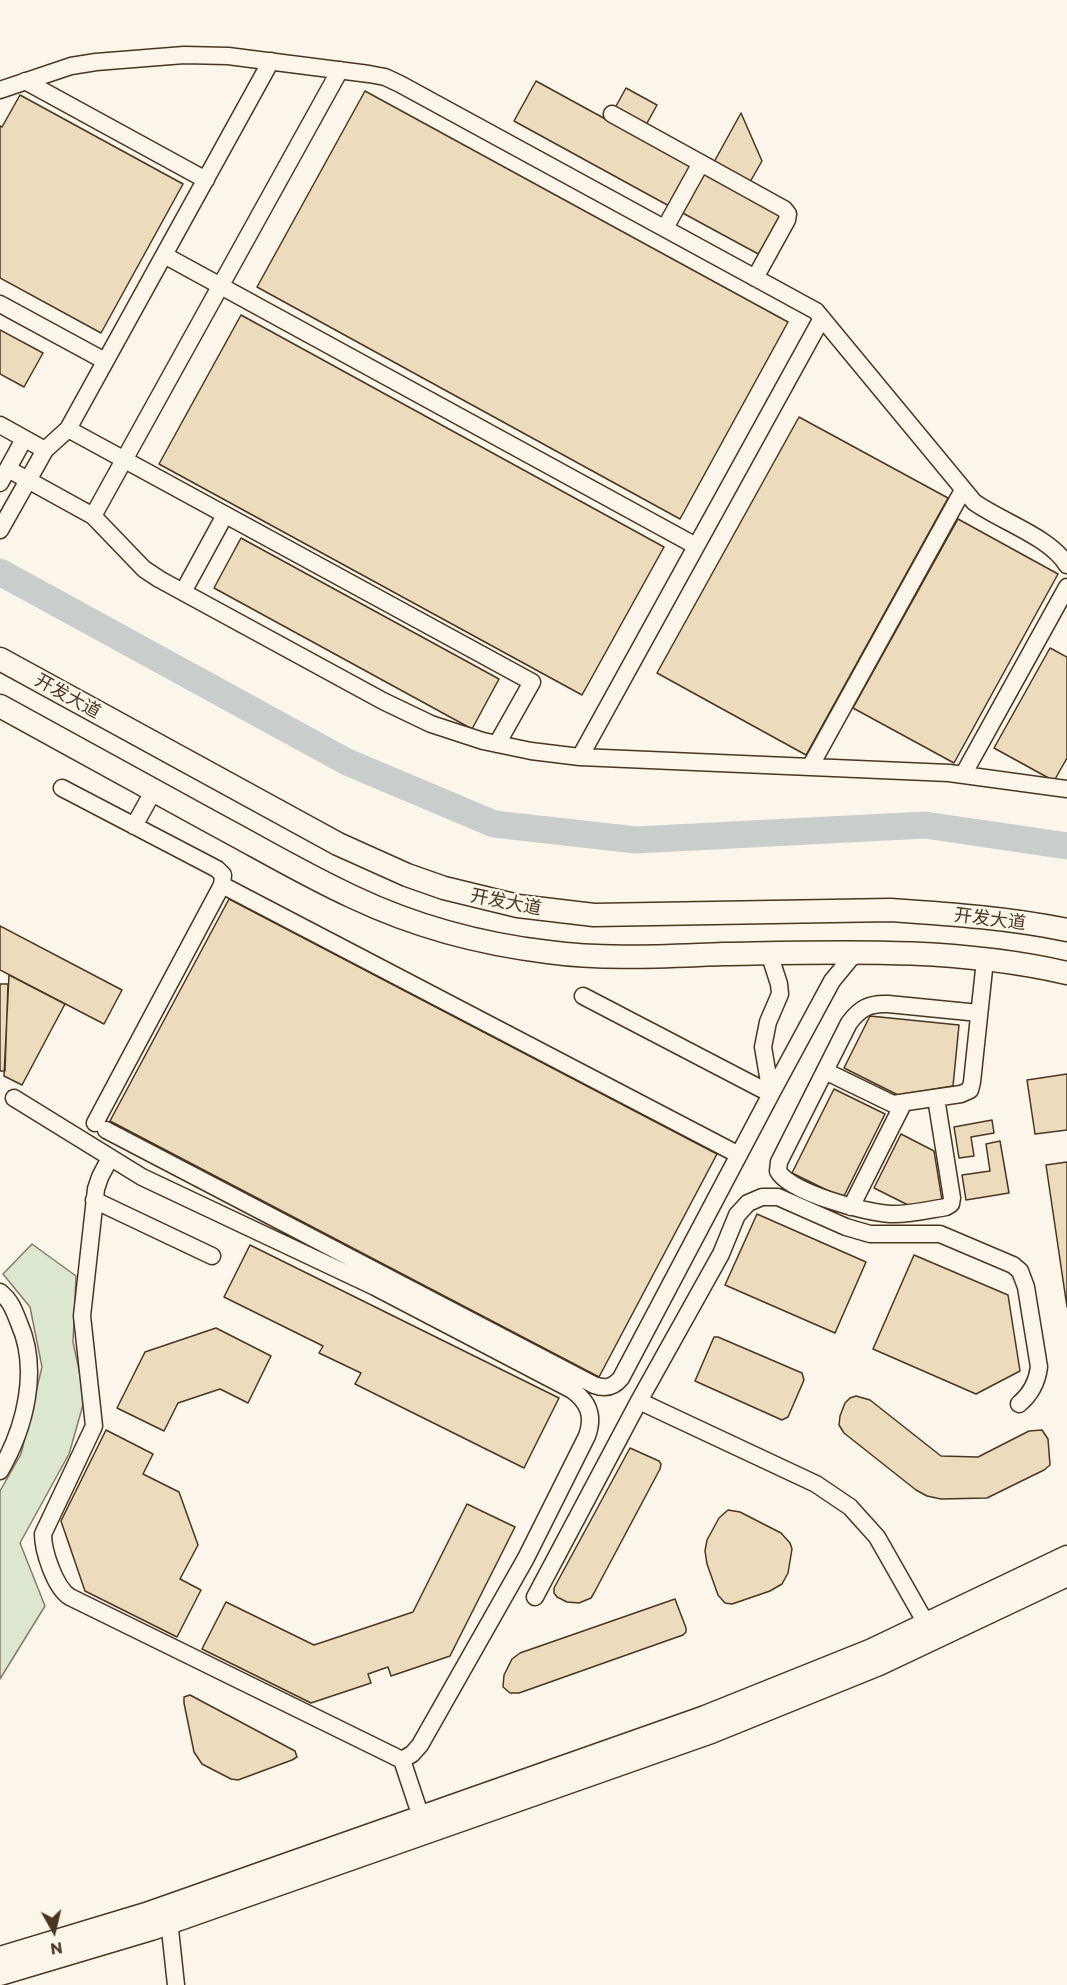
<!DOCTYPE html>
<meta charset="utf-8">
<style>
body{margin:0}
#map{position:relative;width:1067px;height:1985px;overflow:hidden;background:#fbf6e9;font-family:Commissioner,sans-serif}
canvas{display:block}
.north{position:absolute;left:24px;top:1901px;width:60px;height:60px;-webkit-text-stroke:4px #fbf6e9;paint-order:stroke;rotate:172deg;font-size:16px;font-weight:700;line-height:24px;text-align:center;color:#4a3520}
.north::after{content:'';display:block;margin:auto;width:21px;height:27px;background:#4a3520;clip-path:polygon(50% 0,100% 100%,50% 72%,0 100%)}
</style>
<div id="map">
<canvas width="1067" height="1985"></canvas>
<div class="north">N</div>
</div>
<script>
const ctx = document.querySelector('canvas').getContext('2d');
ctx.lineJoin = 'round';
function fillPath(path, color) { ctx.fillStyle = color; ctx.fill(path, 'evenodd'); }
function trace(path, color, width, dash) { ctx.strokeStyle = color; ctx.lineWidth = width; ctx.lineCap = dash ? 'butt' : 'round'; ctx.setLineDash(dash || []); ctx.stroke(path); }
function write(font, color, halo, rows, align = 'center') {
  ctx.font = font + ' Commissioner,"Noto Sans SC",sans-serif'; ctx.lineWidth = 4.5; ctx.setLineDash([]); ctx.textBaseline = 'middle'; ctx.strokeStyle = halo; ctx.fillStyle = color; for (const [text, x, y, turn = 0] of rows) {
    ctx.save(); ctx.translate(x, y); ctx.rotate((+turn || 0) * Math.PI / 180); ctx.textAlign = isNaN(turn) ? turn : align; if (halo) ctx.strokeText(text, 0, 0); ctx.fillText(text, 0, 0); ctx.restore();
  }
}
const green = new Path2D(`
 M 32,1244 L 76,1276 L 73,1342 L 85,1398 L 69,1454 L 20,1543 L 45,1606 L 0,1679 L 0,1491 L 21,1454 L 42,1367 L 30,1307 L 3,1274 Z`);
fillPath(green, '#dce7d0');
trace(green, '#887966', 1.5);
trace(new Path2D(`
 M 0,572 L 347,762 L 494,824 L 636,840 L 925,825 L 1067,846`), '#c9cecd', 27);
const building = new Path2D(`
 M 536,81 L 693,167 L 671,207 L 514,121 Z
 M 626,88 L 657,105 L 646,125 L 615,108 Z
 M 365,91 L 788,322 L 680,519 L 257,287 Z
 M 20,95 L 183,184 L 101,333 L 0,278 L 0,126 L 2,127 Z
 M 741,113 L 762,161 L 750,182 L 714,162 Z
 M 701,171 L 784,216 L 762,256 L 679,211 Z
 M 241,315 L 664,547 L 582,695 L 159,464 Z
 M 0,330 L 43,353 L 24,387 L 0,374 Z
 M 799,417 L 948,498 L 806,755 L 657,673 Z
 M 958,519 L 1058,574 L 954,763 L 853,708 Z
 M 241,538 L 499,679 L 472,729 L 214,588 Z
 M 1050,648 L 1067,657 L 1067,758 L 1054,781 L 994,748 Z
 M 229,899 L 717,1154 L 599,1377 L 110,1121 Z
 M 0,926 L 122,990 L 104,1024 L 0,970 Z
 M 9,975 L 65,1004 L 22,1085 L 4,1076 Z
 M 0,984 L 8,984 L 5,1071 L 0,1071 Z
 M 870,1016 L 959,1025 L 953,1086 L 898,1095 L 844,1068 Z
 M 1067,1074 L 1067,1130 L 1035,1134 L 1027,1080 Z
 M 834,1089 L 885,1114 L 843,1198 L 792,1173 Z
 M 992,1120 L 994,1133 L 971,1137 L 974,1156 L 959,1158 L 954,1127 Z
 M 901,1134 L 934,1151 L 942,1200 L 910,1206 L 874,1188 Z
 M 1000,1141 L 1009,1193 L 966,1200 L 962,1175 L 990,1171 L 986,1144 Z
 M 1067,1162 L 1067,1307 L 1046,1165 Z
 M 757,1214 L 866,1262 L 835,1333 L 725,1285 Z
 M 250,1245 L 559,1398 L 524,1468 L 355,1384 L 361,1373 L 319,1353 L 323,1346 L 224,1297 Z
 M 914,1255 L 1008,1295 L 1020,1371 L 976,1394 L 873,1349 Z
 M 216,1328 L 271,1356 L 248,1403 L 220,1389 L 178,1403 L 164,1431 L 117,1408 L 145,1352 Z
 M 714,1337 L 718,1337 L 802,1373 L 804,1380 L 788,1417 L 782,1420 L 695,1381 Z
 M 856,1396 L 870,1400 L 941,1456 L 978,1457 L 1029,1431 L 1042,1430 L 1048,1439 L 1050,1465 L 1044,1470 L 987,1498 L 941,1499 L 927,1496 L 916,1490 L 844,1433 L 839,1425 L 840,1416 L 845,1403 L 850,1398 Z
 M 106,1430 L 153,1454 L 143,1474 L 179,1492 L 198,1545 L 180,1579 L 201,1590 L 177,1637 L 85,1591 L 61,1521 Z
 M 630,1448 L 659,1461 L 661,1464 L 660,1469 L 594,1593 L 591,1598 L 579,1603 L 567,1602 L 557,1597 L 554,1593 L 554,1588 Z
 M 467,1504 L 515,1527 L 450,1656 L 391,1676 L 388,1667 L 368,1674 L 371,1683 L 311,1703 L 202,1649 L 226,1602 L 314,1645 L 413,1612 Z
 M 728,1510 L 740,1512 L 781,1533 L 790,1543 L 792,1549 L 788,1573 L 782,1584 L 770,1591 L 732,1604 L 725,1603 L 718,1595 L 707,1564 L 705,1551 L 707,1540 L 719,1518 Z
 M 675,1599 L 686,1628 L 686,1632 L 683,1635 L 519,1693 L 510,1693 L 503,1687 L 504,1675 L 512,1659 L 520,1653 Z
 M 190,1695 L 295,1751 L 297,1757 L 292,1760 L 238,1780 L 231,1779 L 202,1764 L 194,1752 L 184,1703 L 184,1697 Z`);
fillPath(building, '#ecdcbc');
trace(building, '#4a3520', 1.5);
const minor = new Path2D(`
 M 25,81 L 206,180
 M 0,90 L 71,66 L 96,62 L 184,55 L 228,56 L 369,74 L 385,77 L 400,84 L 816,311 L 974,502 C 1002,522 1050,537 1067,565
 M 612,114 L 784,209 L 788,214 L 787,220 L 755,278
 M 665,228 L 701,163
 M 164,255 L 696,546
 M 0,304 L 105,361
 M 0,425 L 45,450 L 68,429 L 271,61
 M 68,429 L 532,682 L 497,744
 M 8,469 L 93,516 L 144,569 L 159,579 L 383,701 L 431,724 L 483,741 L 531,751 L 580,757 L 949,773 L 1067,789
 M 0,483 L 24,439
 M 93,516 L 340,70
 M 0,530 L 45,450
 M 183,592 L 225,515
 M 580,757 L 822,318
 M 810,767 L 963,490
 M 963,775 L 1067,587
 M 62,788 L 217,869 L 223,875 L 222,885 L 95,1123
 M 134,826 L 154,790
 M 222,885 L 739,1155
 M 769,953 L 779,984 L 780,994 L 768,1022 L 763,1047 L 771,1094
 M 825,1071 L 893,1104 L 961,1094 L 970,1090 L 972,1082 L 985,960
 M 771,1094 L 832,981 L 850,959 L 860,951
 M 14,1098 L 142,1177 L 375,1287 L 572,1390 C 589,1402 594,1417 587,1436 L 526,1558 L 420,1745 L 412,1754 L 402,1760
 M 936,1098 L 952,1198 L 951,1204 L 946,1207 C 928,1210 908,1215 890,1214 C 866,1213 789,1192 778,1171 L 779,1162 L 849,1023 C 860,1008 870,1003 888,1004 L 979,1013
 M 106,1130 L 594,1385 C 605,1389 613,1388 621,1378 L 771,1094 L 583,996
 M 110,1158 L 100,1177 L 96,1189 L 82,1316 L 94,1426 L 43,1534 C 43,1551 55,1588 70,1597 L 402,1760 L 424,1826
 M 94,1200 L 212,1256
 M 851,1207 L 903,1104
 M 0,1292 C 11,1301 14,1310 19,1323 C 40,1370 25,1428 0,1471
 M 639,1401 L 816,1484 L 850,1507 L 877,1537 L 931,1632
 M 535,1597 L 639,1401 L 721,1254 L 737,1215 L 748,1203 L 762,1197 L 778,1197 L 846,1227 L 870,1234 L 940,1234 L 1013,1265 L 1020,1271 L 1026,1287 L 1039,1367 C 1037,1383 1031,1394 1019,1404
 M 168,1911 L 176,1985`);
const major = new Path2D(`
 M 0,659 L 338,844 L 407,875 L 444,888 L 518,906 L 594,915 L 891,910 C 949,914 1009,918 1067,930
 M 0,706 C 71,745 142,784 213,823 C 260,848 305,875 353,897 C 414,926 481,944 548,952 C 606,960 665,956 723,954 C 839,952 954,947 1067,973
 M 0,1958 L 146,1914 L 705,1717 L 872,1650 L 1067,1557
 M 0,1974 L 151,1929 L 711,1732 L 879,1664 L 1067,1575`);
trace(minor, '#4a3520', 19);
trace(major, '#4a3520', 25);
trace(minor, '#fbf6e9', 16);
trace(major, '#fbf6e9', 22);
write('18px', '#4a3520', '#fbf6e9', [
 ["开发大道",68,696,29],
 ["开发大道",506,902,11],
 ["开发大道",990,919,7]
]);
</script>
